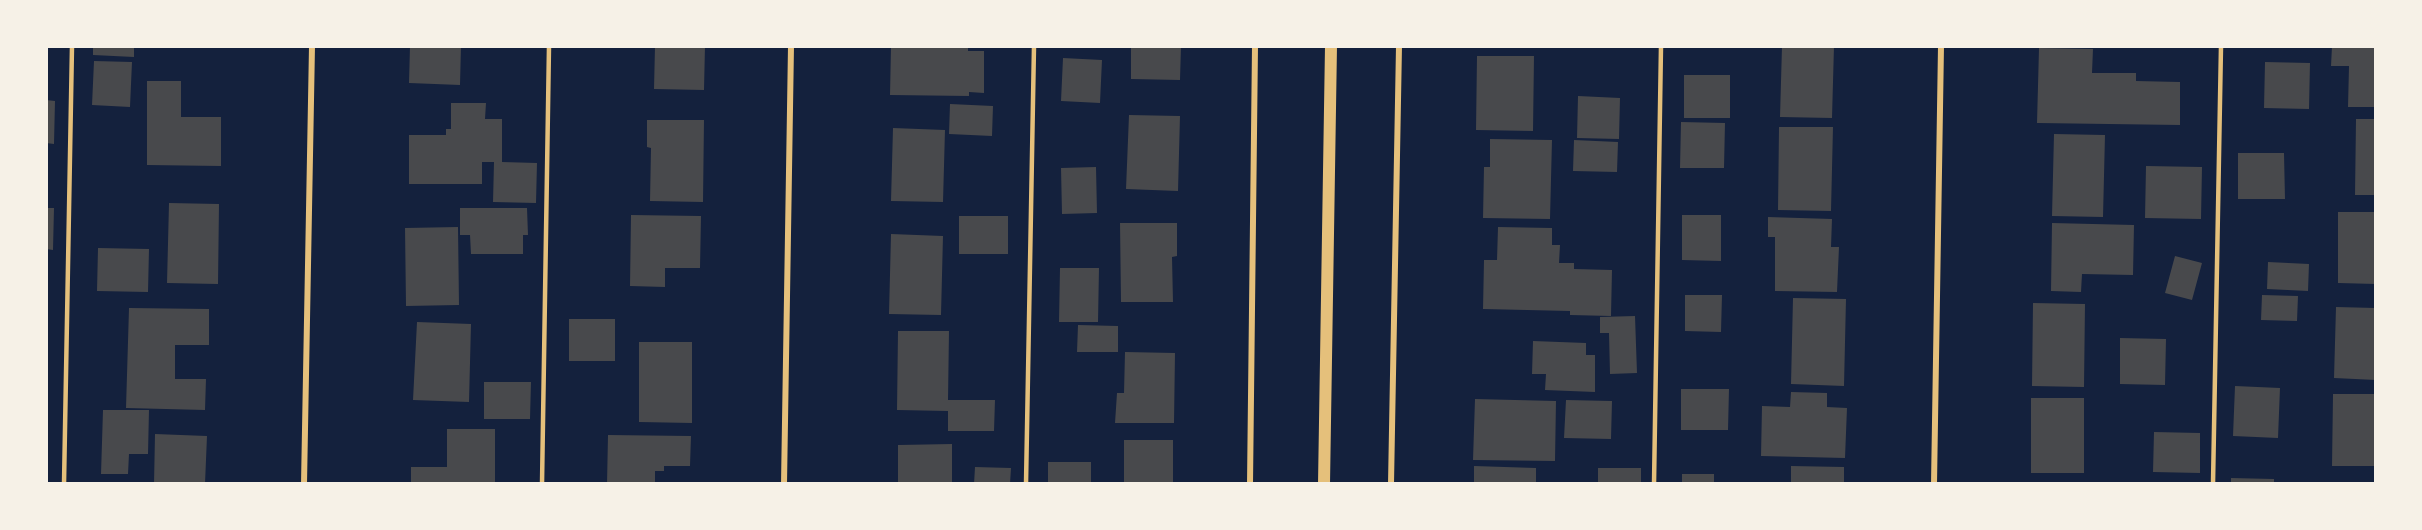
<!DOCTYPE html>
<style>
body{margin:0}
#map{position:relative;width:2422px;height:530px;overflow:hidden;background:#14213d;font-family:"Titillium Web",sans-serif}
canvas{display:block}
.frame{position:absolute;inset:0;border:48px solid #f6f1e7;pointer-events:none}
</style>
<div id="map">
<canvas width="2422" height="530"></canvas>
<div class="frame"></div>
</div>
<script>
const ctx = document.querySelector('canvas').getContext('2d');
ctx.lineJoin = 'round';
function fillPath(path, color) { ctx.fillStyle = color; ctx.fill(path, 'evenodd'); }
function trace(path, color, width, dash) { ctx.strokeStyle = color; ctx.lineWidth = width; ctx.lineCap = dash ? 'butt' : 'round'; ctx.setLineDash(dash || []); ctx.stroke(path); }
fillPath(new Path2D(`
 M 93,46 L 134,46 L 134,57 L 93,55 Z
 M 410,46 L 461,46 L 460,85 L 409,83 Z
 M 655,46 L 705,46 L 704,90 L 654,89 Z
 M 891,46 L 968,46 L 968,51 L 984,51 L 984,93 L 969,92 L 969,96 L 890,95 Z
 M 1131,46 L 1181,46 L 1180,80 L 1131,79 Z
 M 1782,46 L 1834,46 L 1832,118 L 1780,117 Z
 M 2332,46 L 2376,46 L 2376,107 L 2348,107 L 2349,66 L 2331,66 Z
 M 2039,48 L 2093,49 L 2092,73 L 2136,73 L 2136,81 L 2180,82 L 2180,125 L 2037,123 Z
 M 1477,56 L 1534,56 L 1533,131 L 1476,130 Z
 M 1063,58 L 1102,60 L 1100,103 L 1061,101 Z
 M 94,61 L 132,62 L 130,107 L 92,105 Z
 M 2265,62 L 2310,63 L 2309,109 L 2264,108 Z
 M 1684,75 L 1730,75 L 1730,118 L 1684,118 Z
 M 147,81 L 181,81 L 181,117 L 221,117 L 221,166 L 147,165 Z
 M 1578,96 L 1620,98 L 1619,139 L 1577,138 Z
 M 46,100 L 55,101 L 54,144 L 46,143 Z
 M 451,103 L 486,103 L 485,119 L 502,119 L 502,162 L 537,163 L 536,203 L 493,202 L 494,162 L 482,162 L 482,184 L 409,184 L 409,135 L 446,135 L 446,129 L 451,129 Z
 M 950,104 L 993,106 L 992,136 L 949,134 Z
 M 1129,115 L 1180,116 L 1178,191 L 1126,189 Z
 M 2356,119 L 2376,119 L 2376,195 L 2355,195 Z
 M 647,120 L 704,120 L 703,202 L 650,201 L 651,148 L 647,147 Z
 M 1681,122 L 1725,123 L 1724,168 L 1680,168 Z
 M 1779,127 L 1833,127 L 1831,211 L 1778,210 Z
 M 893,128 L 945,130 L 943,202 L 891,201 Z
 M 2054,134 L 2105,135 L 2103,217 L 2052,216 Z
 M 1490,139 L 1552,140 L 1550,219 L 1483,218 L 1484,167 L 1490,167 Z
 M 1574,140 L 1618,142 L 1617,172 L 1573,171 Z
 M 2238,153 L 2284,153 L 2285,199 L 2238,199 Z
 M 2146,166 L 2202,167 L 2201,219 L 2145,218 Z
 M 1096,167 L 1097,213 L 1062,214 L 1061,168 Z
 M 169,203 L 219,204 L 218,284 L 167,283 Z
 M 46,208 L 54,208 L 53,250 L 46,249 Z
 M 460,208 L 527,208 L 528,235 L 523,235 L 523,254 L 471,254 L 470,235 L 460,235 Z
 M 2338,212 L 2376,212 L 2376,284 L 2338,283 Z
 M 631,215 L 701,216 L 700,268 L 665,268 L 665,287 L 630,286 Z
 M 1682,215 L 1721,215 L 1721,261 L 1682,260 Z
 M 959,216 L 1008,216 L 1008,254 L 959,254 Z
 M 1768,217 L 1832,219 L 1831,247 L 1839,247 L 1837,292 L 1775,291 L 1775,237 L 1768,237 Z
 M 1120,223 L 1177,223 L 1177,256 L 1172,257 L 1173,302 L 1121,302 Z
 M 2052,223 L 2134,225 L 2133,275 L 2082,274 L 2081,292 L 2051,291 Z
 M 458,227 L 459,305 L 406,306 L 405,228 Z
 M 1498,227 L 1552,228 L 1552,245 L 1560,245 L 1559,263 L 1574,263 L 1574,269 L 1612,270 L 1611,316 L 1570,315 L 1570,311 L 1483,309 L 1484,260 L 1497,260 Z
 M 891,234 L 943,236 L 941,315 L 889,314 Z
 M 98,248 L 149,249 L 148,292 L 97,291 Z
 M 2175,256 L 2202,263 L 2192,300 L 2165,293 Z
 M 2268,262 L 2309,264 L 2308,291 L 2267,289 Z
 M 1060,268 L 1099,268 L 1098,322 L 1059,322 Z
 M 1685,295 L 1722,295 L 1721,332 L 1685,331 Z
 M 2262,295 L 2298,296 L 2297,321 L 2261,320 Z
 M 1793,298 L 1846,299 L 1844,386 L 1791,384 Z
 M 2033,303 L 2085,304 L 2084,387 L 2032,386 Z
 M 2336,307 L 2376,308 L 2376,380 L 2334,378 Z
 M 129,308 L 209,309 L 209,345 L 175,345 L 175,379 L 206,379 L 205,410 L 126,408 Z
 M 1635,316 L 1637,373 L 1610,374 L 1609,333 L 1600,333 L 1600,317 Z
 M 569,319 L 615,319 L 615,361 L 569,361 Z
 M 417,322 L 471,324 L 469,402 L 413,400 Z
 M 1078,325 L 1118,326 L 1118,352 L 1077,352 Z
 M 898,331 L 949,331 L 948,400 L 995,400 L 994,431 L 948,431 L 948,411 L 897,410 Z
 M 2120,338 L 2166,339 L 2165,385 L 2120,384 Z
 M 1533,341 L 1586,343 L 1586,355 L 1595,355 L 1595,392 L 1545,390 L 1546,374 L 1532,374 Z
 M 639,342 L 692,342 L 692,423 L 639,422 Z
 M 1125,352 L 1175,353 L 1174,423 L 1115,423 L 1117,393 L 1124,393 Z
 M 484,382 L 531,382 L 530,419 L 484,419 Z
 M 2235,386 L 2280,388 L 2278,438 L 2233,436 Z
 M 1681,389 L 1729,389 L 1728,430 L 1681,430 Z
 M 1791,392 L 1827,393 L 1827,407 L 1847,408 L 1845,458 L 1761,456 L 1762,406 L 1790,407 Z
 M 2333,394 L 2376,394 L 2376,466 L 2332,466 Z
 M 2031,398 L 2084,398 L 2084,473 L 2031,473 Z
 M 1475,399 L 1556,401 L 1555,461 L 1473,460 Z
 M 1566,400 L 1612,401 L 1611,439 L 1564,438 Z
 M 103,410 L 149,410 L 148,454 L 129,454 L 128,474 L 101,474 Z
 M 447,429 L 495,429 L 495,484 L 411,484 L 411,467 L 447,467 Z
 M 2154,432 L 2200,433 L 2200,473 L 2153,472 Z
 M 155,434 L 207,436 L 205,484 L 154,484 Z
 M 608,435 L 691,436 L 690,466 L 664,466 L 664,471 L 655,471 L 655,484 L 607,484 Z
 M 1124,440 L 1173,440 L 1173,484 L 1124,484 Z
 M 952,444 L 952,484 L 898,484 L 898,445 Z
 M 1048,462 L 1091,462 L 1091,484 L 1048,484 Z
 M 1474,466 L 1536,468 L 1536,484 L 1474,484 Z
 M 1791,466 L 1844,467 L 1844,484 L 1791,484 Z
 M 975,467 L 1011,468 L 1010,484 L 974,484 Z
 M 1598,468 L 1641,468 L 1641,484 L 1598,484 Z
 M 1682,474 L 1714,474 L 1714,484 L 1682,484 Z
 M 2231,478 L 2274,479 L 2274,484 L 2231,484 Z`), '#48494c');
trace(new Path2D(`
 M 64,484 L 72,46
 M 542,484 L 549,46
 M 1026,484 L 1034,46
 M 1654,484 L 1661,46
 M 2213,484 L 2221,46`), '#e5c07b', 4.5);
trace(new Path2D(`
 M 304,484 L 312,46
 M 784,484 L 791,46
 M 1250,484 L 1255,46
 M 1391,484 L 1399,46
 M 1934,484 L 1941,46`), '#e5c07b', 6);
trace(new Path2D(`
 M 1324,484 L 1331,46`), '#e5c07b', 12);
</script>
